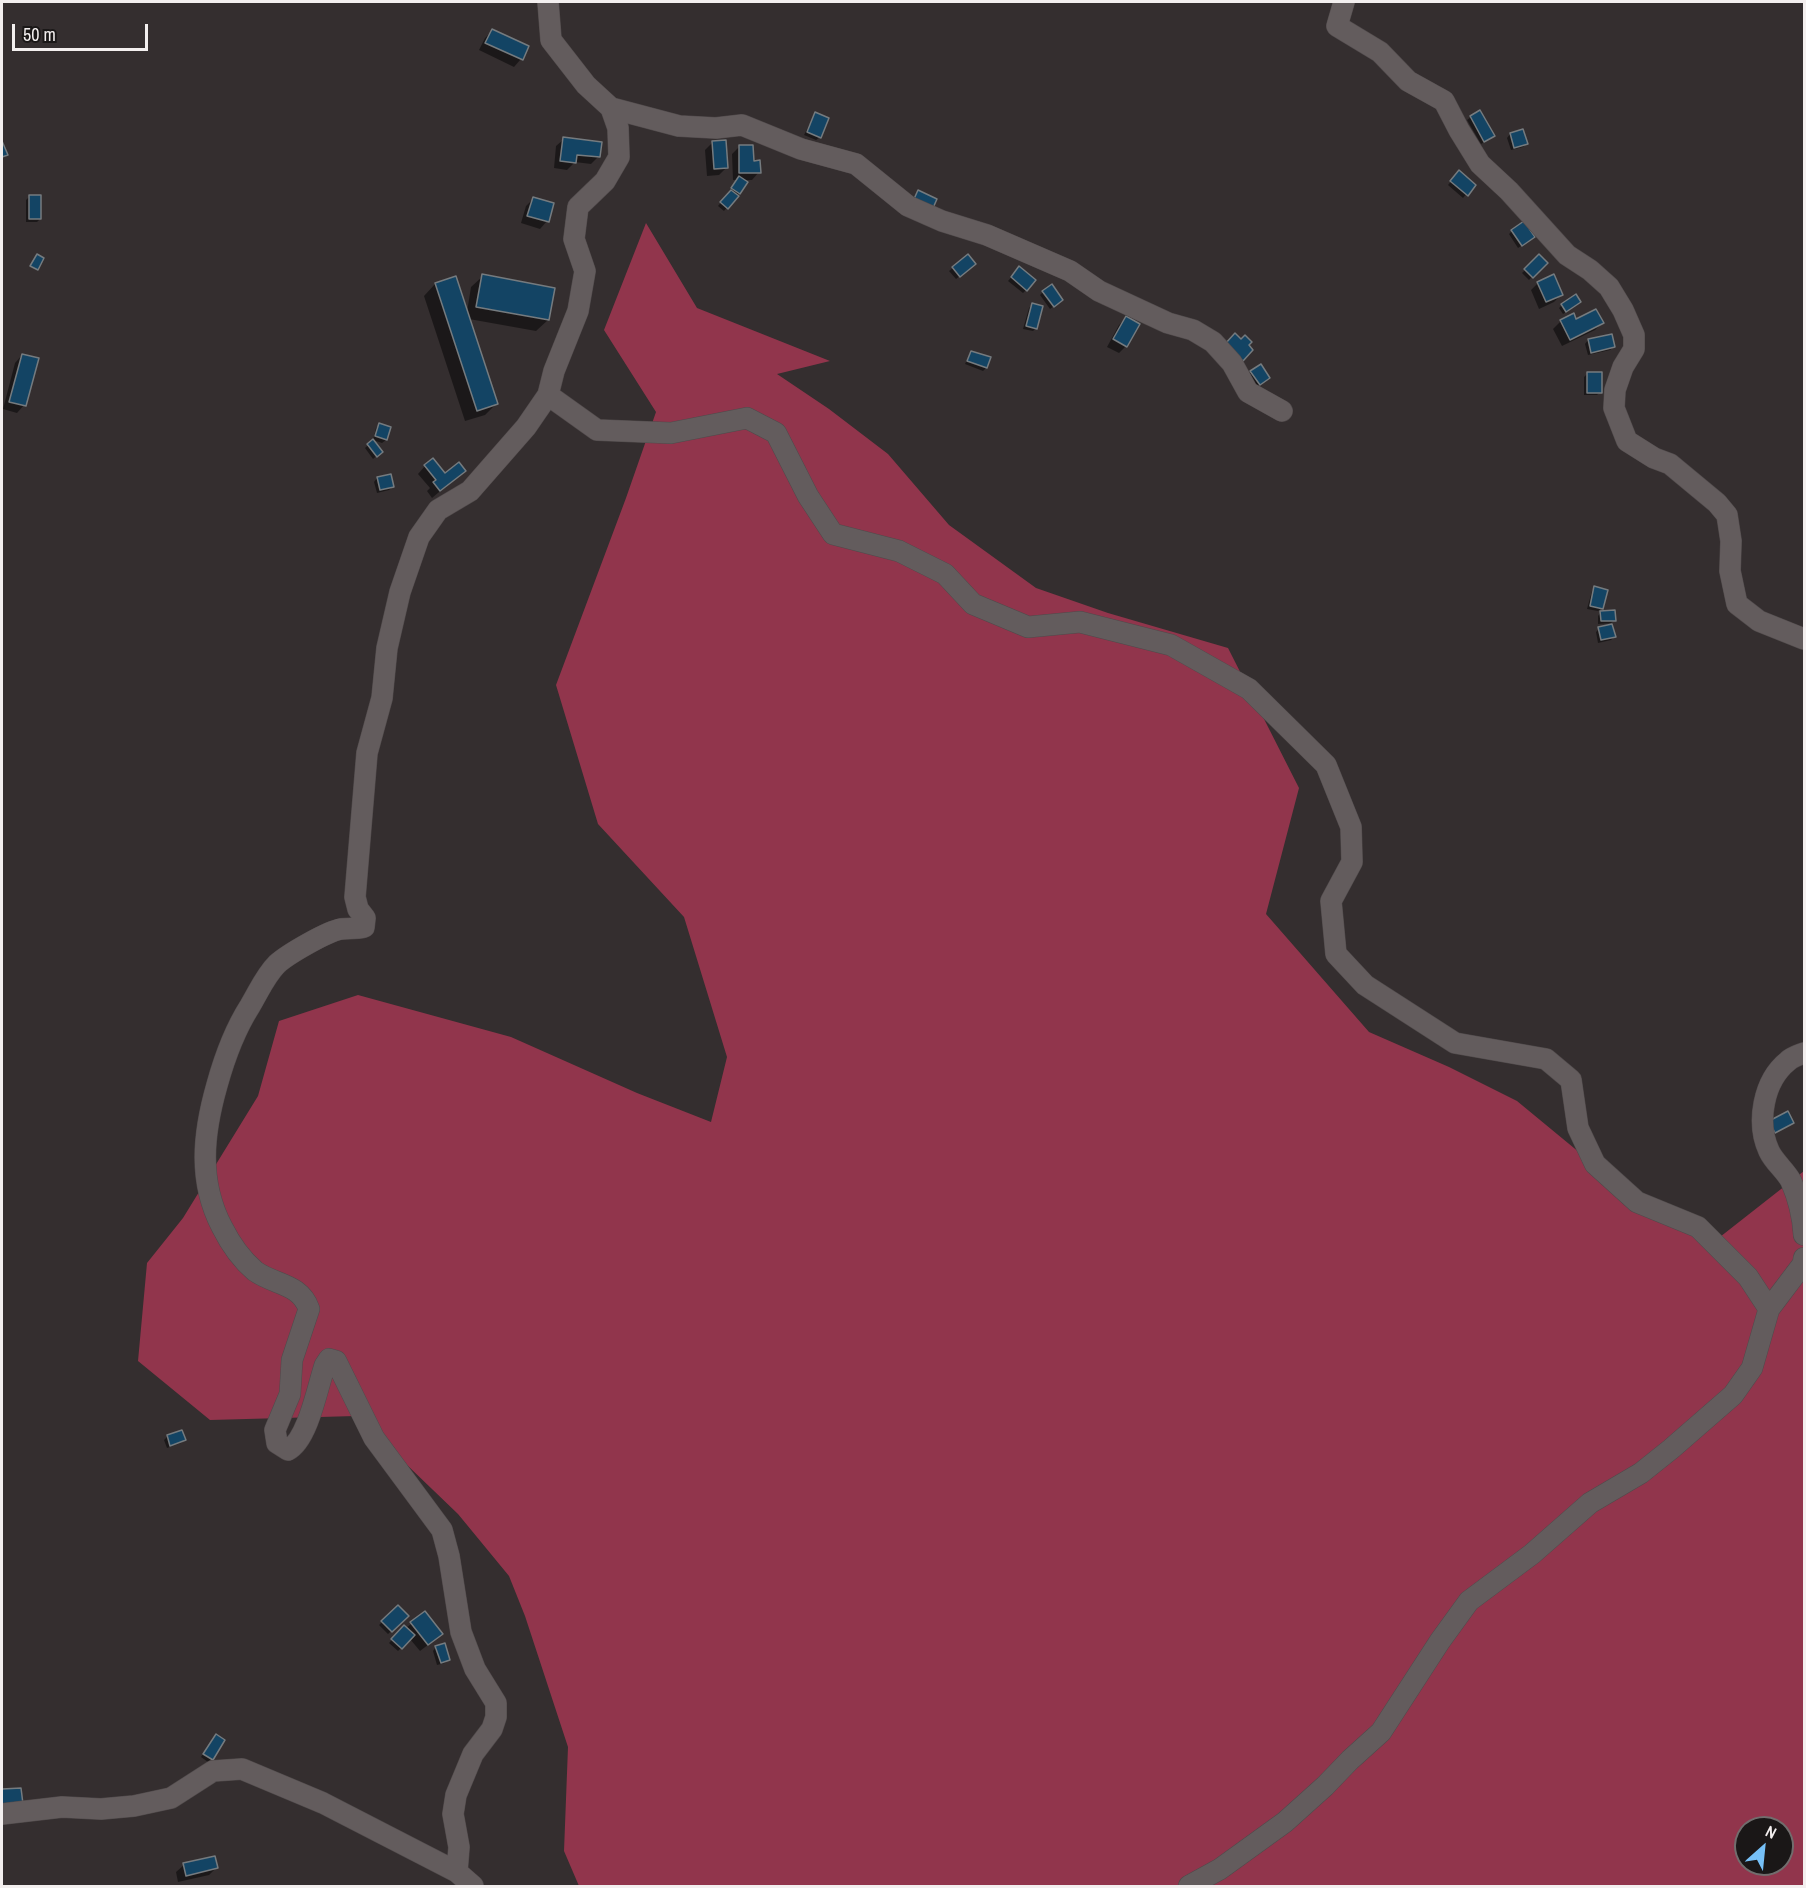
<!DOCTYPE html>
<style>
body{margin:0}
#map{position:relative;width:1806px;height:1888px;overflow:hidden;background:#342e2f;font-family:"Archivo Narrow",sans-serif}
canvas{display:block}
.frame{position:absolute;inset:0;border:3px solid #f3efef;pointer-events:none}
.north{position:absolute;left:1734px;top:1816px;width:60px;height:60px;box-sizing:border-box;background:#1a1717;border:2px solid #716d6d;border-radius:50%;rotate:27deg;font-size:16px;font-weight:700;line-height:24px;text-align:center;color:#f3efef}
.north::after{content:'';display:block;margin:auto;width:21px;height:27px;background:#76c0f7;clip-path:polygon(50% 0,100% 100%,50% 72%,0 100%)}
.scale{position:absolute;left:12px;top:24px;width:136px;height:27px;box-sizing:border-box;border:3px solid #f3efef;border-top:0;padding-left:8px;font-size:18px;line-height:21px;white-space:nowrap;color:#f3efef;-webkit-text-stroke:4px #1a1717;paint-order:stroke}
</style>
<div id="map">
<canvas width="1806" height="1888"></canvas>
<div class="frame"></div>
<div class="north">N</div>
<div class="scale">50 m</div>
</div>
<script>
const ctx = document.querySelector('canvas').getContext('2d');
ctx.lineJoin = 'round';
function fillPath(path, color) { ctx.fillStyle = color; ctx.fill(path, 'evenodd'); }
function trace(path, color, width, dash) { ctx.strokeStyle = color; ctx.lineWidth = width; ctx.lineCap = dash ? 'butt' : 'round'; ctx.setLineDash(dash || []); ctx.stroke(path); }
fillPath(new Path2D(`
 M 646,223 L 697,308 L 830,361 L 777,374 L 829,409 L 888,454 L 949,525 L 1036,588 L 1108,613 L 1228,648 L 1299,788 L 1266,914 L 1369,1032 L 1449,1067 L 1517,1101 L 1597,1167 L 1711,1244 L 1804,1171 L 1804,1886 L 579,1886 L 564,1851 L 568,1747 L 525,1616 L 509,1576 L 458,1514 L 356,1416 L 210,1420 L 138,1361 L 147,1263 L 183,1218 L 258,1096 L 279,1021 L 358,995 L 511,1037 L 637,1093 L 711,1122 L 727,1057 L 684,917 L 598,824 L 556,685 L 626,498 L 656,412 L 604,330 ZM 1746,1828 L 1782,1828 L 1782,1864 L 1746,1864 Z`), '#91354c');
fillPath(new Path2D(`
 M 492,31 L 527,47 L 521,59 L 514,67 L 479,50 L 485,38 Z
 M 815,114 L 820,137 L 816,140 L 804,135 Z
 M 1471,117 L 1493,136 L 1481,144 L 1467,120 Z
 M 1510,134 L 1526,144 L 1523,147 L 1511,150 L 1507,138 Z
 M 564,139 L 599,156 L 591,164 L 575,162 L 567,170 L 554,168 L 556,146 Z
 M 713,142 L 726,168 L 719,175 L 707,176 L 705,150 Z
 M 739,147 L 759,172 L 752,180 L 742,180 L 739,193 L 724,211 L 718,206 L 730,192 L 737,180 L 733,180 L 732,154 Z
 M 1459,172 L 1474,185 L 1463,198 L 1448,185 Z
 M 29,197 L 40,219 L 37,222 L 26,222 L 26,200 Z
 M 533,199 L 547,221 L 540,229 L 521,223 L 526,206 Z
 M 1512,231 L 1530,240 L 1518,248 L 1509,234 Z
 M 1539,257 L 1545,263 L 1529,280 L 1522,273 Z
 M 971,267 L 956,279 L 949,271 L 953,268 Z
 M 1016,272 L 1026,290 L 1023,293 L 1008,281 Z
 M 483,276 L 548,320 L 536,331 L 469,319 L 497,403 L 485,415 L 465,421 L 424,296 L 435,284 L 467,312 L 471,287 Z
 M 1538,283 L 1562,294 L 1554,302 L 1539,309 L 1531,290 Z
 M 1043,292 L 1058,303 L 1050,309 L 1040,295 Z
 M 1032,305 L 1036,328 L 1033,331 L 1023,329 L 1029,308 Z
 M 1562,305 L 1576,305 L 1563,314 L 1559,308 Z
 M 1126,318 L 1126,346 L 1119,353 L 1107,347 L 1119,325 Z
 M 1561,321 L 1576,321 L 1602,323 L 1595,330 L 1562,346 L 1553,329 Z
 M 1588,340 L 1613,347 L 1610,350 L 1588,355 L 1585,344 Z
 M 971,352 L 986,368 L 983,371 L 965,364 Z
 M 22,355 L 24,405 L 17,413 L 3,409 L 15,363 Z
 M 1251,372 L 1265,381 L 1256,387 L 1248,375 Z
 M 1587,374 L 1600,392 L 1597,395 L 1584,395 L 1584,377 Z
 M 380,425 L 389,428 L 386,440 L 382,443 L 373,440 L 376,428 Z
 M 372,441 L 381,452 L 373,459 L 365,448 Z
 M 425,466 L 445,475 L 464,471 L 432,498 L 427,491 L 430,488 L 418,474 Z
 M 390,476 L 393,487 L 389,490 L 377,493 L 374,482 L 377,478 Z
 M 1595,588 L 1602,608 L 1598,611 L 1587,609 L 1592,591 Z
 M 1601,612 L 1614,620 L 1611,623 L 1598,624 L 1598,616 Z
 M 1599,629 L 1614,637 L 1611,640 L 1598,643 L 1596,632 Z
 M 181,1432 L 184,1440 L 181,1443 L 167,1448 L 164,1440 L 167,1437 Z
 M 398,1607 L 407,1616 L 388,1634 L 379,1625 Z
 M 425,1613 L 433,1641 L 420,1651 L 410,1639 L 398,1651 L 389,1643 L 404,1627 L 406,1628 Z
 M 436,1647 L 448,1659 L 445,1663 L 437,1665 L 433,1651 Z
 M 213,1739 L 211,1759 L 208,1762 L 201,1757 Z
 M 184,1865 L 216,1868 L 209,1875 L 178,1882 L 176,1872 Z`), '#0007');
const building = new Path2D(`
 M 492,29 L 529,46 L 523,60 L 485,43 Z
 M 1480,110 L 1495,136 L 1484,142 L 1470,116 Z
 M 815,112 L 829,118 L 821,138 L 807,132 Z
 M 1523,129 L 1528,144 L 1514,148 L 1510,133 Z
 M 563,137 L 602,142 L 600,157 L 577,155 L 576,163 L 560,161 Z
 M 726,140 L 728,168 L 714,169 L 712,141 Z
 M 2,141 L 8,155 L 2,157 Z
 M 739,145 L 753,145 L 754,161 L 760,160 L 761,173 L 739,173 Z
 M 1459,170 L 1476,185 L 1468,196 L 1450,181 Z
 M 739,176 L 748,182 L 740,194 L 731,188 Z
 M 731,190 L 739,196 L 728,209 L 720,202 Z
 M 918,190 L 937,199 L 933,208 L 914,199 Z
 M 29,195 L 41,195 L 41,219 L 29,219 Z
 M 533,197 L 554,203 L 549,222 L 527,216 Z
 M 1524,221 L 1535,237 L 1522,246 L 1511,230 Z
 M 37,254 L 44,258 L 38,270 L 30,266 Z
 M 968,254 L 976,264 L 960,277 L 952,267 Z
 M 1539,254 L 1548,263 L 1533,278 L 1524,269 Z
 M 1019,266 L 1036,280 L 1027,291 L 1011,277 Z
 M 482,274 L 555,288 L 549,320 L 476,307 Z
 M 1554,274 L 1563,295 L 1546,302 L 1537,282 Z
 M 456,276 L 498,404 L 477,411 L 435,283 Z
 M 1052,284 L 1063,300 L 1054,307 L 1042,291 Z
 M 1576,294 L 1581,302 L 1566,312 L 1561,304 Z
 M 1032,303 L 1043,306 L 1037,329 L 1026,326 Z
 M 1596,309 L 1604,323 L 1570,340 L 1560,320 L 1574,313 L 1576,319 Z
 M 1126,316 L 1140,324 L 1127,347 L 1113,339 Z
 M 1235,333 L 1241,339 L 1245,335 L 1252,342 L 1249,345 L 1253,350 L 1243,361 L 1225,344 Z
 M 1612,334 L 1615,347 L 1591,353 L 1588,339 Z
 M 971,351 L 991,357 L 987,368 L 967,361 Z
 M 22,354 L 39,358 L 26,406 L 9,402 Z
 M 1261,364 L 1270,378 L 1260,385 L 1250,371 Z
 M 1587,372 L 1602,372 L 1602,393 L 1587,393 Z
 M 379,423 L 391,427 L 387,440 L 375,436 Z
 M 373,439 L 383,452 L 377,457 L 367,444 Z
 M 433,458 L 445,473 L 459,462 L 466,471 L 440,491 L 433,482 L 436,480 L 424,465 Z
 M 391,474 L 394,487 L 380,490 L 377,477 Z
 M 1594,586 L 1608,590 L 1603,609 L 1590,606 Z
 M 1615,610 L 1616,621 L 1601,621 L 1600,611 Z
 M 1612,624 L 1616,637 L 1601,640 L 1598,627 Z
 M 1788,1111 L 1794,1123 L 1775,1133 L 1769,1121 Z
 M 182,1430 L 186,1440 L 170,1446 L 167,1435 Z
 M 398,1605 L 409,1616 L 392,1632 L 381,1621 Z
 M 425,1611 L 443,1634 L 428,1645 L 410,1622 Z
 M 404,1625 L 415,1635 L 402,1649 L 391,1639 Z
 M 445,1643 L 450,1660 L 441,1663 L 435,1646 Z
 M 216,1734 L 225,1740 L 213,1760 L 203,1754 Z
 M 21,1788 L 23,1804 L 2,1806 L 2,1789 Z
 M 215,1856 L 218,1868 L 186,1876 L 183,1863 Z`);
fillPath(building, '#134464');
trace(building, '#757b7f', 1.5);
const street = new Path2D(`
 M 1344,2 L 1337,26 L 1380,52 L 1408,81 L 1444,101 L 1459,130 L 1480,164 L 1509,191 L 1567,255 L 1590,270 L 1609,287 L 1623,310 L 1634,335 L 1634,349 L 1623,367 L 1615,390 L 1614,408 L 1627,441 L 1654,458 L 1670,464 L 1717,503 L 1727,515 L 1731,541 L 1730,571 L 1737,604 L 1759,621 L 1804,639
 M 611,108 L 679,126 L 716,128 L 742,125 L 801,149 L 856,164 L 908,206 L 942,221 L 987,235 L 1070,271 L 1099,291 L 1168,323 L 1193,330 L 1213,342 L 1232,363 L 1248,392 L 1282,411
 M 548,395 L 597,430 L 671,433 L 747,418 L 776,433 L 808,496 L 833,534 L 899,551 L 945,574 L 973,604 L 1028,627 L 1080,622 L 1171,645 L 1249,689 L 1326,765 L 1351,827 L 1352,862 L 1331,901 L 1336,954 L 1365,985 L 1455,1043 L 1546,1059 L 1571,1080 L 1578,1128 L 1595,1164 L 1637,1202 L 1698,1227 L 1748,1277 L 1769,1309
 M 1804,1053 C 1799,1055 1792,1057 1788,1061 C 1763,1081 1756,1123 1769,1151 C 1774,1162 1785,1170 1791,1181 C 1798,1197 1803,1218 1804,1235
 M 2,1814 L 62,1807 L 101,1809 L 134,1806 L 171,1798 L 213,1771 L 242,1769 L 323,1803 L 457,1872 L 473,1886
 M 457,1872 L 459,1847 L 453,1814 L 456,1795 L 473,1754 L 492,1729 L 496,1717 L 496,1703 L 475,1669 L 461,1632 L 449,1556 L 442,1530 L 374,1438 L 336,1361 L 329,1359 L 325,1365 C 318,1385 308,1440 288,1450 L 277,1443 L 275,1430 L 290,1394 L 292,1360 L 309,1309 C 300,1283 274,1285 255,1271 C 242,1260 230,1243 222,1227 C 198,1181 203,1134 217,1085 C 225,1056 234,1031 250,1006 C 259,991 265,976 277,964 C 288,954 328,931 341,929 C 349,928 356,929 364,927 L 365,918 L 358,909 L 355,897 L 367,753 L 382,698 L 387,648 L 400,592 L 419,537 L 438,510 L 470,491 L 526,427 L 548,395 L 554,371 L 578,311 L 585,271 L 574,239 L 578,207 L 605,181 L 619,157 L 618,128 L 611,108 L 586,85 L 551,40 L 548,2
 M 1189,1886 L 1220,1869 L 1285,1822 L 1325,1786 L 1350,1760 L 1381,1732 L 1440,1641 L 1469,1601 L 1532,1554 L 1590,1503 L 1641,1473 L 1671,1449 L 1733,1395 L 1752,1368 L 1769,1309 L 1803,1264 L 1804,1258`);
trace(street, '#504a4b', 22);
trace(street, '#635c5d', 21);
</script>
